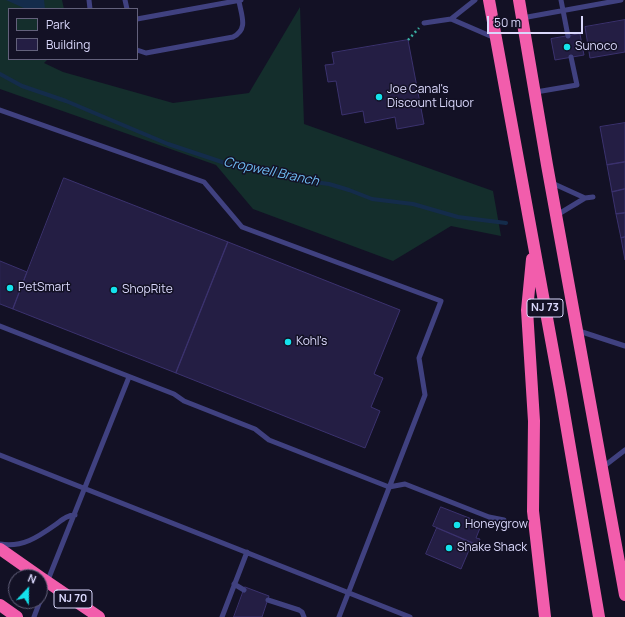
<!DOCTYPE html>
<style>
body{margin:0}
#map{position:relative;width:625px;height:617px;overflow:hidden;background:#131125;font-family:Manrope,sans-serif}
canvas{display:block}
.legend{position:absolute;left:8px;top:8px;width:130px;height:52px;box-sizing:border-box;background:#131125;border:1px solid #63617b;margin:0;padding:5px 7px;list-style:none;font-size:12px;color:#dad8fc}
.legend li{display:flex;align-items:center;gap:8px;height:20px}
.legend b{width:20px;border:1px solid #63617b}
.north{position:absolute;left:8px;top:569px;width:40px;height:40px;box-sizing:border-box;background:#131125;border:1px solid #63617b;border-radius:50%;rotate:22deg;font-size:11px;font-weight:700;line-height:16px;text-align:center;color:#dad8fc}
.north::after{content:'';display:block;margin:auto;width:14px;height:18px;background:#14e2ec;clip-path:polygon(50% 0,100% 100%,50% 72%,0 100%)}
.scale{position:absolute;left:487px;top:16px;width:96px;height:18px;box-sizing:border-box;border:2px solid #dad8fc;border-top:0;padding-left:5px;font-size:12px;line-height:14px;white-space:nowrap;color:#dad8fc;-webkit-text-stroke:3px #131125;paint-order:stroke}
</style>
<div id="map">
<canvas width="625" height="617"></canvas>
<ul class="legend">
<li><b style="height:11px;background:#142e2c"></b>Park</li>
<li><b style="height:11px;background:#241e44"></b>Building</li>
</ul>
<div class="north">N</div>
<div class="scale">50 m</div>
</div>
<script>
const ctx = document.querySelector('canvas').getContext('2d');
ctx.lineJoin = 'round';
function fillPath(path, color) { ctx.fillStyle = color; ctx.fill(path, 'evenodd'); }
function trace(path, color, width, dash) { ctx.strokeStyle = color; ctx.lineWidth = width; ctx.lineCap = dash ? 'butt' : 'round'; ctx.setLineDash(dash || []); ctx.stroke(path); }
function write(font, color, halo, rows, align = 'center') {
  ctx.font = font + ' Manrope,sans-serif'; ctx.lineWidth = 3; ctx.setLineDash([]); ctx.textBaseline = 'middle'; ctx.strokeStyle = halo; ctx.fillStyle = color; for (const [text, x, y, turn = 0] of rows) {
    ctx.save(); ctx.translate(x, y); ctx.rotate((+turn || 0) * Math.PI / 180); ctx.textAlign = isNaN(turn) ? turn : align; if (halo) ctx.strokeText(text, 0, 0); ctx.fillText(text, 0, 0); ctx.restore();
  }
}
fillPath(new Path2D(`
 M 0,0 L 62,0 L 64,9 L 9,9 L 9,59 L 48,59 L 44,63 L 63,72 L 173,103 L 249,93 L 300,7 L 304,124 L 493,191 L 501,236 L 451,226 L 393,261 L 253,209 L 216,165 L 0,89 Z`), '#142e2c');
fillPath(new Path2D(`
 M 6,0 L 44,0 L 45,9 L 26,9 Z`), '#142c4b');
trace(new Path2D(`
 M 0,74 L 22,86 L 66,101 L 168,144 L 237,167 L 273,171 L 299,180 L 329,184 L 349,190 L 372,199 L 413,204 L 458,217 L 506,223`), '#142c4b', 4);
const building = new Path2D(`
 M 625,20 L 625,52 L 590,58 L 585,27 Z
 M 580,34 L 584,55 L 555,60 L 551,39 Z
 M 408,40 L 424,124 L 397,129 L 395,117 L 365,123 L 363,111 L 342,115 L 336,81 L 328,82 L 325,65 L 334,64 L 332,53 Z
 M 625,123 L 625,162 L 607,165 L 600,127 Z
 M 625,162 L 625,189 L 612,192 L 607,165 Z
 M 64,178 L 228,242 L 176,373 L 13,309 Z
 M 625,189 L 625,213 L 616,214 L 612,192 Z
 M 625,213 L 625,237 L 621,238 L 616,214 Z
 M 625,237 L 625,260 L 621,238 Z
 M 228,242 L 400,310 L 374,374 L 383,378 L 371,407 L 380,411 L 365,448 L 176,373 Z
 M 0,261 L 27,272 L 13,309 L 0,304 Z
 M 441,507 L 482,523 L 476,538 L 480,539 L 478,545 L 433,526 Z
 M 437,528 L 472,543 L 461,569 L 426,554 Z
 M 245,587 L 269,596 L 262,617 L 234,617 Z`);
fillPath(building, '#241e44');
trace(building, '#3b326e', 1);
trace(new Path2D(`
 M 408,40 L 419,28`), '#39aea1', 2.5, [2, 3]);
trace(new Path2D(`
 M 89,0 L 90,9
 M 125,0 L 127,9
 M 475,0 L 451,19 L 495,38
 M 561,0 L 568,36
 M 522,18 L 621,0
 M 137,19 L 241,0
 M 424,23 L 451,19
 M 137,50 L 146,53 L 233,37 C 249,29 241,15 239,1
 M 536,92 L 577,85 L 571,57
 M 0,110 L 204,182 L 242,227 L 441,301 L 419,358 L 425,395 L 339,617
 M 552,183 L 585,198 L 557,215
 M 585,198 L 593,197
 M 0,326 L 174,394 L 184,401 L 255,429 L 269,440 L 389,487 L 405,484 L 489,517 L 504,520
 M 579,331 L 625,346
 M 0,455 L 410,617
 M 603,467 L 625,450
 M 0,544 C 22,548 38,537 55,525 C 62,520 67,515 75,515
 M 234,584 L 244,590
 M 40,600 L 129,377
 M 268,600 L 299,610 L 302,612 L 304,617
 M 34,617 L 40,601
 M 222,617 L 247,552`), '#404180', 5);
trace(new Path2D(`
 M 489,0 L 560,389 L 599,617
 M 519,0 L 547,165 L 625,595
 M 532,259 L 527,310 L 534,421 L 533,511 L 545,617
 M 0,549 L 40,577
 M 40,577 L 99,617
 M 0,605 L 17,617`), '#f25dac', 12);
for (const [x, y, r, color] of [
 [567,47,4,"#14e2ec"],
 [379,97,4,"#14e2ec"],
 [10,288,4,"#14e2ec"],
 [114,290,4,"#14e2ec"],
 [288,342,4,"#14e2ec"],
 [457,525,4,"#14e2ec"],
 [449,548,4,"#14e2ec"]
]) { const dot = new Path2D(); dot.arc(x, y, r, 0, 2 * Math.PI); ctx.fillStyle = color; ctx.fill(dot); trace(dot, '#131125', 1.5); }
for (const [x, y, w] of [
 [545,308,36],
 [73,599,38]
]) { const box = new Path2D(); box.roundRect(x - w / 2, y - 9, w, 18, 3); ctx.fillStyle = '#131125'; ctx.fill(box); trace(box, '#dad8fc', 1); }
write('bold 11px', '#dad8fc', null, [
 ["NJ 73",545,308],
 ["NJ 70",73,599]
]);
write('12px', '#dad8fc', '#131125', [
 ["Sunoco",575,47],
 ["Joe Canal's",387,90],
 ["Discount Liquor",387,104],
 ["PetSmart",18,288],
 ["ShopRite",122,290],
 ["Kohl's",296,342],
 ["Honeygrow",465,525],
 ["Shake Shack",457,548]
], 'left');
write('italic 13px', '#6ebdf3', '#131125', [
 ["Cropwell Branch",271,172,12]
]);
</script>
